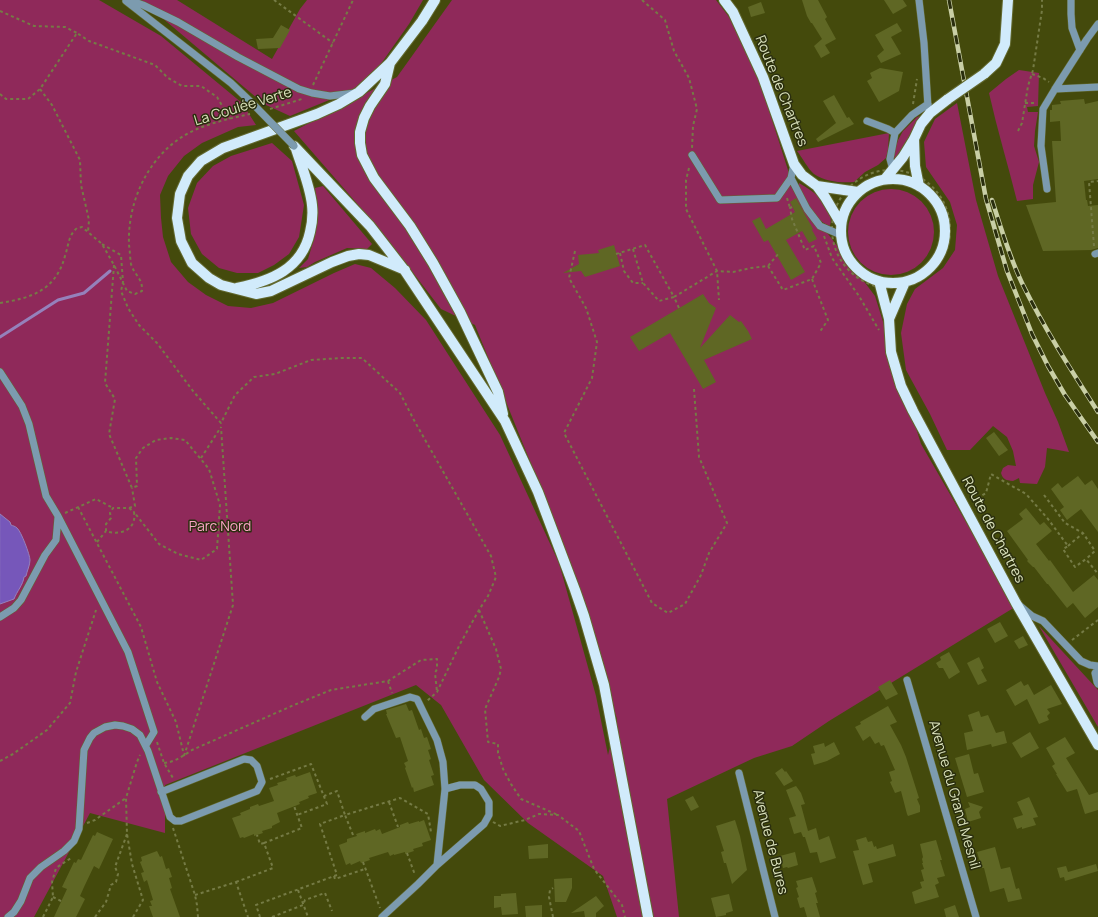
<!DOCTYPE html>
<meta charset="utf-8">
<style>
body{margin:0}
canvas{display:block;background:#444a0c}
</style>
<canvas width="1098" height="917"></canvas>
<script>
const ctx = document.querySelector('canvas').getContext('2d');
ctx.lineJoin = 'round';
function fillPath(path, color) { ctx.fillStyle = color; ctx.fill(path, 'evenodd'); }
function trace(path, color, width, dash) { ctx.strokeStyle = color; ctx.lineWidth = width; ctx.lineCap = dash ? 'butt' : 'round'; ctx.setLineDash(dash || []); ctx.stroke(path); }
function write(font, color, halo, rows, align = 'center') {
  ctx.font = font + ' Manrope,sans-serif'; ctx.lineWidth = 3; ctx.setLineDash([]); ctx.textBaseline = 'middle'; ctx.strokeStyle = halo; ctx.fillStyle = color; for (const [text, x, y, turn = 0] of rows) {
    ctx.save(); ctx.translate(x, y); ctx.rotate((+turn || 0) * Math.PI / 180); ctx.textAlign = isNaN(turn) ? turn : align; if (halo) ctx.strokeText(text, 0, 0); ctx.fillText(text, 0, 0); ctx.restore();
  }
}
fillPath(new Path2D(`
 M 0,0 L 99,0 L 161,36 L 242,103 L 256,125 L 238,127 L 202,143 L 184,156 L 168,176 L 160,195 L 161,218 L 163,237 L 171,262 L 188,282 L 206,295 L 228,306 L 251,308 L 273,303 L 334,273 L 355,264 L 371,268 L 395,288 L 426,320 L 500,435 L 559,563 L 596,696 L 608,755 L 617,719 L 542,491 L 475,325 L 441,309 L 380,230 L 294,131 L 397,77 L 452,0 L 716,0 L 729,17 L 760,82 L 794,189 L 875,296 L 921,444 L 1015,607 L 829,721 L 792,746 L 754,758 L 667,799 L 679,917 L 617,917 L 603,876 L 528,823 L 484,780 L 441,705 L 416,685 L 165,785 L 165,833 L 90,813 L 34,917 L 0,917 Z
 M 141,0 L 177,0 L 272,59 L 300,9 L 307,0 L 423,0 L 409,24 L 366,85 L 290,116 L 264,104 Z
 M 1019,70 L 1039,73 L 1038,106 L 1027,107 L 1028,112 L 1038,112 L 1035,131 L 1034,146 L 1039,162 L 1033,185 L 1033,199 L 1017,201 C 1008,165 997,129 989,93 L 1006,79 Z
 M 957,103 L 976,200 L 998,276 L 1045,393 L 1058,422 L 1069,452 L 1047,448 L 1045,467 L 1037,484 L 1020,483 L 1019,478 L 1013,481 C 1006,480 1003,480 1001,473 L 1003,468 L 1008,465 L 1016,466 L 1013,451 L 1007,437 L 993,426 L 970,450 L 947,450 L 930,414 L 906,370 L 901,333 L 907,304 L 915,289 L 943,268 L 955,250 L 957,225 L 950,202 L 926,167 L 924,142 L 935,119 Z
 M 920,116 L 910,134 L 905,148 L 893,162 L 892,160 L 898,140 L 903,131 L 917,117 Z
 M 889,133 L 888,150 L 886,158 L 878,165 L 865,172 L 854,182 C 841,183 826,182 814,174 C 808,169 802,157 797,151 Z
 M 272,143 L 292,161 L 304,205 L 299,237 L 289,254 L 274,265 L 258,273 L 237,273 L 219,268 L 202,254 L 191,234 L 188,208 L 197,183 L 213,166 L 231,156 Z
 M 799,183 C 814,192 835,205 830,226 C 813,220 806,201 799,186 Z
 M 323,186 L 372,244 L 367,249 L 347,248 L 315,262 L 307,267 L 299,268 L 308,259 L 314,239 L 318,216 L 315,188 Z
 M848 232a43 43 0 1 1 86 0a43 43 0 1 1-86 0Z
 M 1039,626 L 1098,690 L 1098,727 Z`), '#8f295a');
const water = new Path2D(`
 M 0,514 L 10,522 L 11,525 C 13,526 15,526 17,528 C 21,531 30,555 30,560 C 30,565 27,571 26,576 L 24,577 C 23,585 17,591 14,599 L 0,604 Z`);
fillPath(water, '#7657ba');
trace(water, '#9581bb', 1);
trace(new Path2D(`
 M 0,337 L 58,300 L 84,293 L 110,271`), '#9581bb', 3);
fillPath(new Path2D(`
 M 802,0 L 818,0 L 827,17 L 825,19 L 836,39 L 825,45 L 830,53 L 821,58 L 814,46 L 822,39 L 812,23 L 811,23 L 807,16 Z
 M 884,0 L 903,0 L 907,6 L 893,14 Z
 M 761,2 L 765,13 L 751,17 L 748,7 Z
 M 897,23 L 902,31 L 891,37 L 901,54 L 881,63 L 877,56 L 884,50 L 875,35 Z
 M 281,25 L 290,30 L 280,48 L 258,49 L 256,39 L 273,38 Z
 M 880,68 L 903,72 L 899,91 L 879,102 L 867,81 L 872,78 L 870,73 Z
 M 834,95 L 847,118 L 849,117 L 854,124 L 818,142 L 816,139 L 836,123 L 823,101 Z
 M 1084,99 L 1085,104 L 1098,101 L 1098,179 L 1084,181 L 1086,200 L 1087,200 L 1088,206 L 1098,205 L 1098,248 L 1091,250 L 1043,251 L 1026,205 L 1056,202 L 1052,141 L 1061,141 L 1060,121 L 1050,122 L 1050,110 L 1052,110 L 1052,105 L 1061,104 L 1060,101 Z
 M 796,198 L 813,229 L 812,230 L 817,239 L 809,243 L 802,231 L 786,240 L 805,272 L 791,280 L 768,240 L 764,242 L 752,221 L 760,217 L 766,229 L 795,212 L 790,202 Z
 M 614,245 L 620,266 L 585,277 L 581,271 L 563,273 L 579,264 L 578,255 L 599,253 L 598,250 Z
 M 703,294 L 709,303 L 716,308 L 700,348 L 730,315 L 739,322 L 741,321 L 748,331 L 752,339 L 704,360 L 716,382 L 703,389 L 670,333 L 639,351 L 630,337 Z
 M 994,432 L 1008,450 L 999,456 L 986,438 Z
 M 1078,476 L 1085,485 L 1092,480 L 1098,489 L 1098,532 L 1081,509 L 1067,520 L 1060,510 L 1064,507 L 1051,489 L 1058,483 L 1062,488 Z
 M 1026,508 L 1040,525 L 1044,522 L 1052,531 L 1036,544 L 1049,561 L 1050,560 L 1073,592 L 1094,575 L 1098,580 L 1098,607 L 1085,618 L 1073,603 L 1067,608 L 1048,584 L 1047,584 L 1034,567 L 1033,567 L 1027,561 L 1028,560 L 1007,531 L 1023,519 L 1019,514 Z
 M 1000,622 L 1008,636 L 995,643 L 987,629 Z
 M 1023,636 L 1028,645 L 1019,649 L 1014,641 Z
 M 949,652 L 960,672 L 949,679 L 943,668 L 939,668 L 936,663 L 941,660 L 940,657 Z
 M 979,657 L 984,668 L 981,670 L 987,681 L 978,685 L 967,663 Z
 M 890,680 L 898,694 L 886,700 L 878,687 Z
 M 1021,681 L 1024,686 L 1028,684 L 1034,695 L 1051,685 L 1062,704 L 1047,709 L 1050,713 L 1047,716 L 1049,720 L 1039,724 L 1027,699 L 1015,706 L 1006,690 Z
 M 406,704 L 409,711 L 412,710 L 419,730 L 421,729 L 424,738 L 427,737 L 431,749 L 428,750 L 431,759 L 429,760 L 434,775 L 431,776 L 434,785 L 414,792 L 413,787 L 412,788 L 405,768 L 406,767 L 404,763 L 408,761 L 400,737 L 396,738 L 386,714 L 387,714 L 386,710 Z
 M 888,706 L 897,722 L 890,725 L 901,745 L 906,757 L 919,798 L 917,799 L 920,806 L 920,812 L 908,816 L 907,814 L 901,791 L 895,793 L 890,782 L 892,781 L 889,772 L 895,770 L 884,745 L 881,746 L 879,742 L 875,744 L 870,736 L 863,741 L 855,727 L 861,724 L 860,722 Z
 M 979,711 L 981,717 L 988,715 L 996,733 L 1004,731 L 1007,743 L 992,747 L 991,744 L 967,750 L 964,733 L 973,731 L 968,715 Z
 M 1030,732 L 1039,748 L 1021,758 L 1012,743 Z
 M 1065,737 L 1075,753 L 1066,758 L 1089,795 L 1098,792 L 1098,810 L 1085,814 L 1077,789 L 1067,792 L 1056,774 L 1057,774 L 1052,766 L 1055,764 L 1046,748 Z
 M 834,742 L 840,754 L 827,761 L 814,765 L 811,754 L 815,753 L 813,746 L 824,743 L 825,747 Z
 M 969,754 L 974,774 L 978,773 L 984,792 L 967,797 L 955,758 Z
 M 782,768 L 785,772 L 786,771 L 793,781 L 784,786 L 775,773 Z
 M 310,772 L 317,793 L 308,796 L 309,798 L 299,802 L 300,804 L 277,813 L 280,822 L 272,826 L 272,828 L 262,831 L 263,833 L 254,836 L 254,834 L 244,838 L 243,837 L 240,838 L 232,818 L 241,815 L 240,813 L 250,809 L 250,807 L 258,804 L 259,806 L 274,801 L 269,788 L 278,785 L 277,783 L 287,780 L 286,778 L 295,775 L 296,777 Z
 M 796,786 L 801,793 L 805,804 L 801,805 L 808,831 L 816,828 L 819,840 L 829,836 L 836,858 L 820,863 L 817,852 L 810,853 L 805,837 L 803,837 L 801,832 L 794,834 L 789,818 L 796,816 L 786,790 Z
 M 693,796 L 699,807 L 691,811 L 685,800 Z
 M 1029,797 L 1038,817 L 1033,818 L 1036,825 L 1022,829 L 1022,827 L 1017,829 L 1013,818 L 1023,815 L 1017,802 Z
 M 968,802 L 983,807 L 979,812 L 981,818 L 968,822 L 965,809 L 970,807 Z
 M 424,820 L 431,840 L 422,843 L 423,846 L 413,849 L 414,851 L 405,854 L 405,852 L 394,855 L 394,854 L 390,856 L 388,852 L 369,858 L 370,860 L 361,863 L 360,861 L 351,865 L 350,863 L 346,865 L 339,845 L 347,842 L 347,839 L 357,836 L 356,834 L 365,831 L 365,833 L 375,829 L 376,831 L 380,829 L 382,834 L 400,827 L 400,825 L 408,822 L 409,824 L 419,821 L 419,822 Z
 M 735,820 L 740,836 L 747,870 L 732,884 L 726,863 L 724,863 L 721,852 L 724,851 L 716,826 Z
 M 97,832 L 113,839 L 99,869 L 94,866 L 84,887 L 80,896 L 85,899 L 76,917 L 54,917 L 67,889 L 62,887 L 74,862 L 76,863 L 78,859 L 81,860 L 93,835 L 95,836 Z
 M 866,837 L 868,842 L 872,841 L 874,847 L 876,846 L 877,849 L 893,844 L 896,856 L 868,864 L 873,882 L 863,885 L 853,851 L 859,850 L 856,840 Z
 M 936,840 L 942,860 L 940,860 L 945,876 L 937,878 L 939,883 L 935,885 L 939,897 L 915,904 L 912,892 L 922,888 L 920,882 L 924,881 L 921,870 L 924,869 L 922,863 L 923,863 L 922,859 L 923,857 L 920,844 Z
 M 548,844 L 548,858 L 529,859 L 528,846 Z
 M 995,847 L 1001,869 L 1010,867 L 1016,889 L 1019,888 L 1022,899 L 1008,902 L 1004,888 L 990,892 L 984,868 L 982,868 L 977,852 Z
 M 157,851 L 160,857 L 162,856 L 166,869 L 169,868 L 172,877 L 169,878 L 172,888 L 170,889 L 180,917 L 153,917 L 149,906 L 152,906 L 150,901 L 153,900 L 147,880 L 144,882 L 141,873 L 144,872 L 140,862 L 142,861 L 141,857 Z
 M 795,852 L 798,865 L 788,868 L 787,867 L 783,868 L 780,856 Z
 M 1096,864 L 1098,871 L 1065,881 L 1064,877 L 1060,878 L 1057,868 L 1066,866 L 1068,872 Z
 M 812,877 L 817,892 L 815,893 L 818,903 L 816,903 L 820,917 L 807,917 L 804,907 L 800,908 L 797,898 L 799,897 L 796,888 L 798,887 L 796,881 Z
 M 572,878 L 572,888 L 566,902 L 555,902 L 554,879 Z
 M 516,893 L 518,914 L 502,915 L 501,907 L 494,908 L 494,896 L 501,896 L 501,894 Z
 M 729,894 L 733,911 L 726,913 L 726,915 L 716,917 L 711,898 Z
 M 596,896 L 604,906 L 596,913 L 596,917 L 585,917 L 584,911 L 571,913 Z
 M 542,905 L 542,917 L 526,917 L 525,906 Z
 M 955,905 L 959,917 L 946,917 L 944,909 Z`), '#5f6724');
const minor = new Path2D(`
 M 129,0 L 143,5 L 178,22 L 238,57 L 299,89 L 312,93 L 330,96 L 355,93
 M 919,0 L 924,43 L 928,107 L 930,113
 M 1071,0 L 1071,14 L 1072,28 L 1080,50
 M 126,1 L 231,83 L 252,103
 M 1055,89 L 1098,87
 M 867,121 L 888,129 L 895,133
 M 692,155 L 720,200 L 777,198 L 791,178
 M 794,164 L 791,178 L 807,209 L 820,226 L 841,235
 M 893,170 L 890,159 L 895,133 L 912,115 L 928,104
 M 1047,189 L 1041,146 L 1043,109 L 1055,89 L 1087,39 L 1098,24
 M 1095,254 L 1098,253
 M 0,372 L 22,406 L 29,424 L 46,496 L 58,516 L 128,652 L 154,732 L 146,745
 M 1019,605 L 1032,616 L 1043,621 L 1081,661 L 1090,665 L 1098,666
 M 0,617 L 14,608 L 21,600 L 45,555 L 56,540 L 58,517
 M 1098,669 L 1095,673 L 1097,682 L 1098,684
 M 907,680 L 976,917
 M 365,717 L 374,709 L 410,697 L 417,699 L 437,740 L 443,762 L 445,789 L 437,865 L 418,884 L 382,917
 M 739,773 L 775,917
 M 437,865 L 484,824 L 489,815 L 489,802 L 481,789 L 475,785 L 460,785 L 445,789
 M 8,917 L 14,912 L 21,901 L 30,878 L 41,867 L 64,851 L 74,841 L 79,829 L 84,750 L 90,738 L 94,733 L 105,727 L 115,725 L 123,726 L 132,729 L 140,735 L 148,751 L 170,817 L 175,821 L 181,821 L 257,791 L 262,782 L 257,766 L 251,760 L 244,759 L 161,792`);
const major = new Path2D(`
 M 724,0 L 733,12 L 763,77 L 794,164 L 802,175 L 817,186 L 825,197 L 841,224
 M 390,63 L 385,84 L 370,106 L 364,118 L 360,132 L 360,143 L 362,155 L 374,178 L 410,226 L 433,263 L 460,312 L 498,392 L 503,414
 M 984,74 L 996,63 L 1005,44 L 1008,0
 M 914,139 L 915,166 L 919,186
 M 294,146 L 370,226 L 405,271 L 505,421 L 538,492 L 575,590 L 584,616 L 604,685 L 648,917
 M 885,179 L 903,157 L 914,139 L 921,124 L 930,113 L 948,99
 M841 231a52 52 0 1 1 104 0a52 52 0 1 1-104 0Z
 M 817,186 L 858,192
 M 405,270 L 369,255 L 359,254 L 348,256 L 332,262 L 271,291 L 256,294 L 221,285 L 209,278 L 192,263 L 181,241 L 177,218 L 180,194 L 188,176 L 201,161 L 223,148 L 317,114 L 339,104 L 359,92 L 390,63 L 422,21 L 435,0
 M 879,281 L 889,319 L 891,352 L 901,386 L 913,411 L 1016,603 L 1098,745
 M 237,288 C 271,281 302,269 310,232 C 312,224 313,214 312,205 C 310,186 302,168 296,149
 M 889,319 L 905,282`);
trace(minor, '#62692f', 8);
trace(major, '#62692f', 12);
trace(new Path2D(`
 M 274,0 L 333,43
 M 642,0 L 665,20 L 674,51 L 689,78 L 697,109 L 693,126 L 692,148
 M 0,11 L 34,26 L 65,27 L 77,33
 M 1032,74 L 1043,78 L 1049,82
 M 313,85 L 353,0
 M 40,89 L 52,105 L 80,160 L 81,185 L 89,220 L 88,232
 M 0,94 L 6,99 L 28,99 L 40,89 L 77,33 L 89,41 L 155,65 L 168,78 L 182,86 L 201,86 L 217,97 L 230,119
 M 1025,103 L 1037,103
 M 913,104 L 917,79
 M 270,109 L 302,99
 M 1018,131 L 1022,123 L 1028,86 L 1033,70 L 1042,10 L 1042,0
 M 689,168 L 686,180 L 686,209 L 717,271 L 719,300
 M832 229a59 59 0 1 1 118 0a59 59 0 1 1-118 0Z
 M 787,198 L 790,208
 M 824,236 L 832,258 L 859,296 L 879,330
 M 102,244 L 121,255 L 123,282 L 121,291 L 128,308 L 139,325 L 157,343 L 193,391 L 221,423 L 235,395 L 254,377 L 275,374 L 311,360 L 342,358 L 362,358 L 400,393 L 415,422 L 491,556 L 496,577 L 488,596 L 479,610 L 460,644 L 437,692 L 427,701
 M 1094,246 L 1089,182 L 1098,181
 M 633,249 L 643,283 L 659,301 L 674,297 L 679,308
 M 575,251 L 569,278 L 586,308 L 597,342 L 592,378 L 564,433 L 652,603 L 668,613 L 685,604 L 701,575 L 709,553 L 727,523 L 699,457 L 694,389
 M 620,253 L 624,271 L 633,283 L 643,283
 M 616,254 L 645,245 L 674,297 L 717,271 L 733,272 L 751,268 L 768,266 L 779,253
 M 114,265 L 105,383 L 115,399 L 109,434 L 132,488 L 137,486 L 136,458 L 143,448 L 156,440 L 171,438 L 185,440 L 209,469 L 220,505 L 217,549 L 201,560 L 178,554 L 159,544 L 134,512 C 137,530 120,536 106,531 L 106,524 L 111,518 L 110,513 L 113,508 L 129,508 L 134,512
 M 768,266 L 783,290 L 812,279 L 821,263 L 814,246 L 805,250 L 792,219 L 790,208 L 792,207
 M 812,279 L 828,320 L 819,333
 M 0,303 C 32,298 56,290 65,256 C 69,244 68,236 77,228 L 82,227 L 102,244 L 114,265 L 127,291 L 135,294 L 142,291 C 143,278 134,275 131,264 C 130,258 130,251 129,245 C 127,198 152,148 197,129 C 214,122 232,118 250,114
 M 201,458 L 221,427
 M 1044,495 L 1065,523 L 1083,533 L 1095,551 L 1086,559
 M 972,501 L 986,493 L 991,474 L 1026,494 L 1048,519 L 1068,546 L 1063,549 L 1075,567 L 1086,559 L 1098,574
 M 78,507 L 141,627 L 157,682 L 176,722 L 184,755
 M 129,508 L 135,506 L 132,488
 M 65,513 L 96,499 L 113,508
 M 97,542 L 106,531
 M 1068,546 L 1083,533
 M 479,610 L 496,649 L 501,669 L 499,677 L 485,709 L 488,742 L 498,744 L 498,753 L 503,769 L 511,784 L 521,799 L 558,815
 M 1072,640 L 1098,620
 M 388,681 L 392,693
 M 157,742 L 164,763 L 173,778
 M 184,756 L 233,605 L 221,427
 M 0,761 L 13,754 L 47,730 L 70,703 L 76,672 L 96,610
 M 164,763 C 175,762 183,756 192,750 L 294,705 L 331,690 L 388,681 L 421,660 L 437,659 L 437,669 L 435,673 L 437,692
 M 270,779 L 311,764 L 327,804 L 297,815
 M 389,802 L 398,827
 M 493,822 L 500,826 L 525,820 L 539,814 L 558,815 L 579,831 L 594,869 L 622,905 L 625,917
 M 87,823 L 95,820 L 126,798
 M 173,828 L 195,895 L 197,905 L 198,917
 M 353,835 L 345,815 L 400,798 L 428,814 L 431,832
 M 264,843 L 302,828 L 294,806
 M 407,853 L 415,875
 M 363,862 L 380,908
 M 334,876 L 335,879 L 365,869
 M 236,882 L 273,868 L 264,843 L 260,844 L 257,835
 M 298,890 L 308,917
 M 195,895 L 236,882 L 248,917
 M 53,897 L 63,902
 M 43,917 L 53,897 L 52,882 L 56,868 L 71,858
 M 95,917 L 106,902 L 111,885 L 116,882 L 118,874 L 115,867 L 127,834
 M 133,917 L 143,900 L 132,864 L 127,834 L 126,798 L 137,762 L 140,755
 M 260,917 L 256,905 L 337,875 L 320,824 L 345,815 L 337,791 L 324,796
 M 272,917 L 303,905 L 305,900 L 325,893 L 332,911
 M 553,917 L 549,897 L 550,890 L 553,888`), '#757b45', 2, [3, 3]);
trace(minor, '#7c9baf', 7);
trace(major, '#d1ebfb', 10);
const rail = new Path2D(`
 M 949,0 L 986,199 L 1007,271 L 1032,334 L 1048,366 L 1065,395 L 1098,442
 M 992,200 C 1001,228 1009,256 1022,283 C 1044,328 1071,370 1098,412`);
trace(rail, '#c9cfa6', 4.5);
trace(rail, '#2a2e0e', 3, [9]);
const minorBridge = new Path2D(`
 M 252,103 L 294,146`);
const majorBridge = new Path2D(`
 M 948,99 L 984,74`);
trace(minorBridge, '#62692f', 8, []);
trace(majorBridge, '#62692f', 12, []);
trace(minorBridge, '#7c9baf', 7);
trace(majorBridge, '#d1ebfb', 10);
write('14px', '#dce3bd', '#2a2e0e', [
 ["Route de Chartres",781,91,68],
 ["La Coulée Verte",243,107,-17],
 ["Route de Chartres",993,530,62],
 ["Avenue du Grand Mesnil",954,795,74],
 ["Avenue de Bures",770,842,76]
]);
write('14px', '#faa5c6', '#2a2e0e', [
 ["Parc Nord",220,527]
]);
</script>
